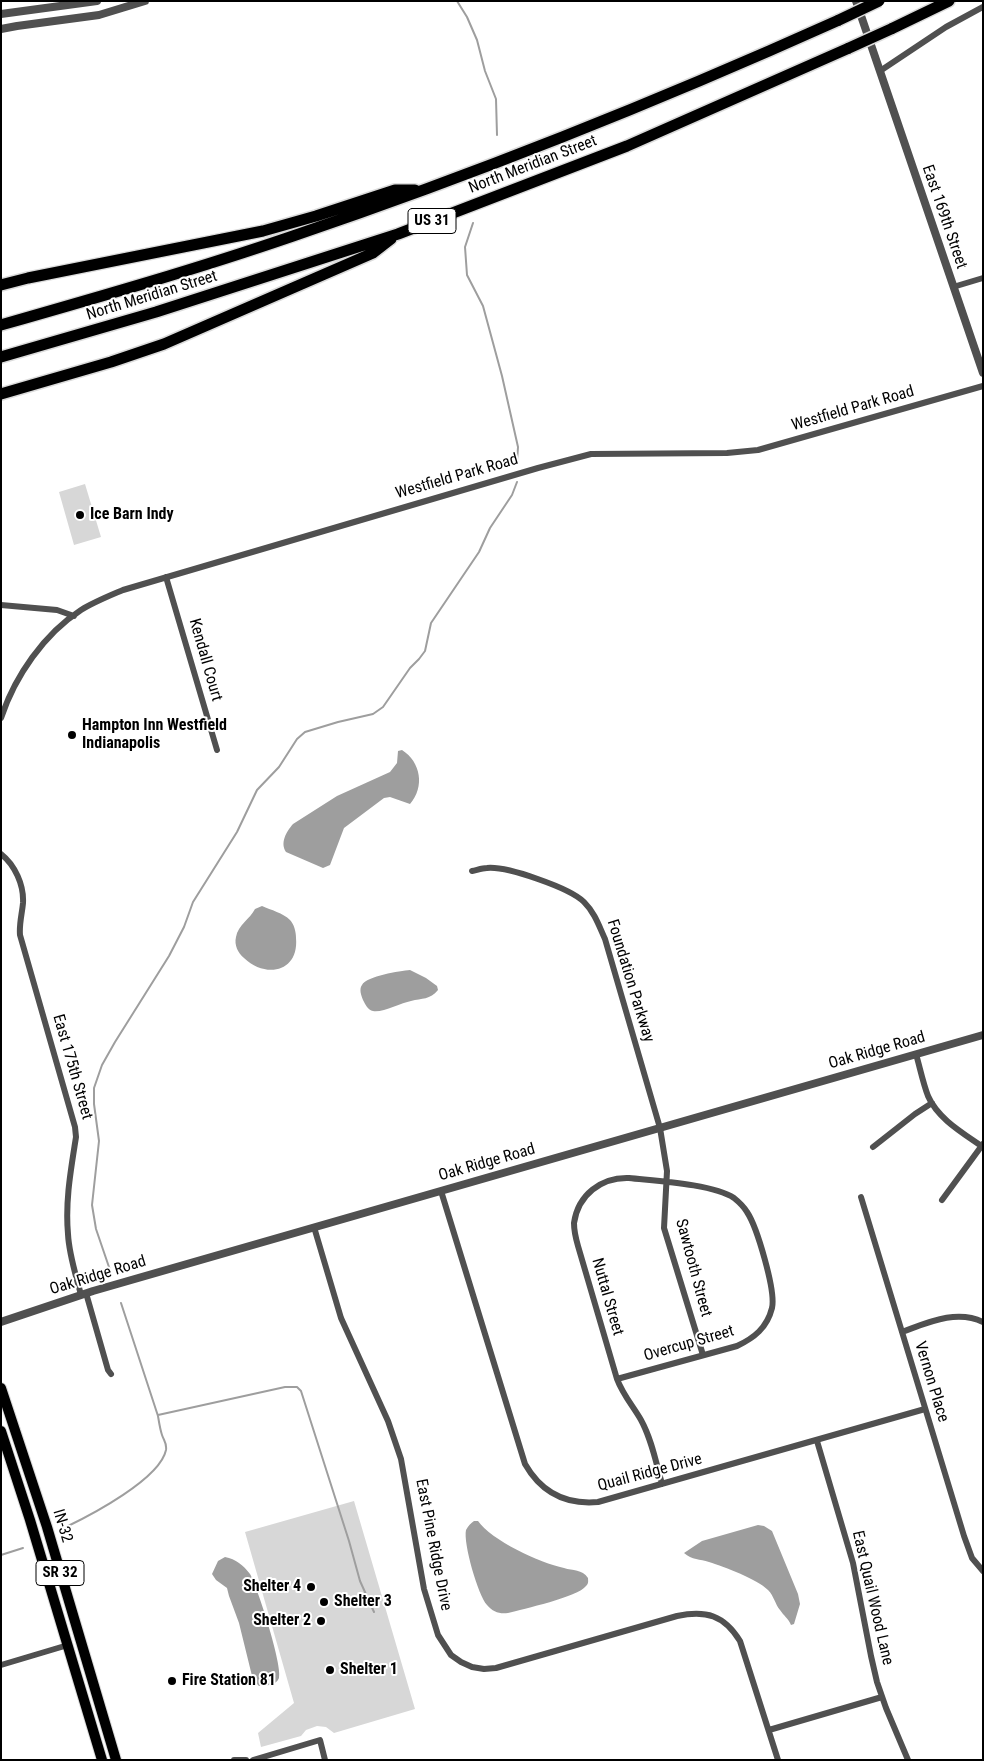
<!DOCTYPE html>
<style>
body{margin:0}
#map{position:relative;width:984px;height:1761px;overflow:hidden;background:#fff;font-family:"Roboto Condensed",sans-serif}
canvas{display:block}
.frame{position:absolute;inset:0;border:2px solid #000;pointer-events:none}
</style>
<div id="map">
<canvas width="984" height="1761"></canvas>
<div class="frame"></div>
</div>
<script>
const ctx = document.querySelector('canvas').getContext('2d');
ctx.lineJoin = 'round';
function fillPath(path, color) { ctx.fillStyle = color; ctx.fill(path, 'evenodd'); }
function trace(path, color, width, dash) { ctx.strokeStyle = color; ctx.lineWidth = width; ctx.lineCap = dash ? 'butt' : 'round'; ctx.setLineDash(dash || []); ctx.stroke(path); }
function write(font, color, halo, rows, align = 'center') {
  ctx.font = font + ' "Roboto Condensed",sans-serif'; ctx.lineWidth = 4; ctx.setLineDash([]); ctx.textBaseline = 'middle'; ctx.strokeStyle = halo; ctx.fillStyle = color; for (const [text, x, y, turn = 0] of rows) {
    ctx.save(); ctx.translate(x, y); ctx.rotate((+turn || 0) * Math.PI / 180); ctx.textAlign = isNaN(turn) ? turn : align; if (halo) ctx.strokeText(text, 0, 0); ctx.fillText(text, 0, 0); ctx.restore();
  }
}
fillPath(new Path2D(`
 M 85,484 L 101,537 L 74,545 L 59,492 Z
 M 354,1501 L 415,1709 L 334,1733 L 326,1727 L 317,1726 L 306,1730 L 301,1736 L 261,1747 L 258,1733 L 294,1703 L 245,1532 Z`), '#d7d7d7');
fillPath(new Path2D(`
 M 402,750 C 421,762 425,787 410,804 L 390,797 L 384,798 L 344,828 L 330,865 L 323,868 L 286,852 C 280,843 286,832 293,824 L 337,796 L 390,772 L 397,763 L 398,751 Z
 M 262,906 C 271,910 283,913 290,920 C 294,924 296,932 296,938 C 299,972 266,979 244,958 C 238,953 234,945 236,937 C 238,925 250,919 255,909 Z
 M 410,970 L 426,978 L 437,986 L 438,990 C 430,1000 422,998 411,1001 C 401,1003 382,1013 373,1011 C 368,1010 365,1004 363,1000 C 361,995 359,989 362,985 C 367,976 400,971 410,970 Z
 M 474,1521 L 478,1521 C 491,1540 540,1563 564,1568 C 573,1571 582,1569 588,1578 C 588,1581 589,1583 586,1586 C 578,1597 523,1609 508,1613 C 499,1614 493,1612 487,1605 C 478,1595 463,1543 466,1530 C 468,1526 471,1523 474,1521 Z
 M 758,1525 L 764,1526 L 772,1531 L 798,1594 L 800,1604 L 794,1624 L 791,1625 C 788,1618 784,1616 780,1610 C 775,1604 774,1596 768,1590 C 757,1579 725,1567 709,1562 C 700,1559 692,1560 684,1553 L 702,1541 Z
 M 225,1557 C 236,1559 243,1565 250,1574 C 257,1586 283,1666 279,1678 C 277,1685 265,1686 259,1686 L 253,1680 L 239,1623 L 229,1596 L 227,1588 L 216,1580 L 212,1574 L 218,1561 Z`), '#9e9e9e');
trace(new Path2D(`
 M 457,1 L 467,17 L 477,40 L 485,71 L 496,99 L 497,135
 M 473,223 L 465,247 L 467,275 L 483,306 L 502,376 L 518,447 L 517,462
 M 110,1270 L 96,1229 L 92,1205 L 99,1141 L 94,1104 L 94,1088 L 102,1065 L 115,1042 L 169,956 L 184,927 L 193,902 L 237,832 L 257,790 L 279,767 L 297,739 L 305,732 L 338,722 L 373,714 L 383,707 L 410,668 L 419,659 L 425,651 L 431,623 L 479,552 L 490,528 L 512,495 L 517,482
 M 158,1415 L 285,1387 L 297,1387 L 301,1391 L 349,1541 L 360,1581 L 374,1612
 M 66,1527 C 91,1515 160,1479 166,1450 C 167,1443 164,1441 162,1435 C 160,1429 159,1422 158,1416 L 121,1303
 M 1,1555 L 23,1548`), '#9e9e9e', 2);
const primary = new Path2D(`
 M 1,1388 L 47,1527 L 116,1760
 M 1,1431 L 30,1520 L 102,1760`);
const motorway = new Path2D(`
 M 891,29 L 949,1
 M 1,285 L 28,278 L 263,231 L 316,216 L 395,190 L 415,190
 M 1,325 C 99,297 197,269 293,236 C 479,173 661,100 839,20
 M 1,357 L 156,312 L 398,234 L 627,146 L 849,48
 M 1,394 L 111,362 L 164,344 L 373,253 L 391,239`);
trace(primary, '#dbdbdb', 12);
trace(motorway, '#dbdbdb', 14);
trace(new Path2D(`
 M 880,71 L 946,27 L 983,7
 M 953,287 L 983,278
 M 166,577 L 217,750
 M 1,605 L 57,610 L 74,616
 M 1,718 C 15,676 44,634 81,610 C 94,602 109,596 123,590 L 538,468 L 591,454 L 727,453 L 758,450 L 983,386
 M 1,854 C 15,865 24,885 23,903 C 22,914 19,924 20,935 L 75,1127 L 76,1137 C 71,1169 65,1201 68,1234 C 69,1255 76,1275 81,1295
 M 472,871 C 477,870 482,868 487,868 C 507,866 570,888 584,902 C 595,913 599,926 605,939 L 660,1128 L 667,1171 L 664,1228 L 703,1355
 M 916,1054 C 920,1068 923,1083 928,1096 C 938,1119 963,1133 983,1147
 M 873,1147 L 915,1114 L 932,1103
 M 441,1191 L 525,1464 C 541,1492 565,1505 598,1502 L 925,1409
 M 861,1197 L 964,1536 L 972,1558 L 983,1571
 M 942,1200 L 983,1144
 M 314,1227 L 341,1318 L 388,1421 L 401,1459 L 424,1589 L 438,1635 L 451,1655 L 461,1662 L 472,1667 L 484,1669 L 496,1668 L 677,1616 C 706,1610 724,1615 740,1641 L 778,1760
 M 86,1293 L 108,1370 L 111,1374
 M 902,1332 C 927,1323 956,1309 983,1322
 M 617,1379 L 737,1346 C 754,1338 767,1328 772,1308 C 776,1291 757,1227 747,1212 C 744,1207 739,1202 734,1198 C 713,1184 656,1181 629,1178 C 601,1177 578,1195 574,1223 C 574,1231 576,1239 578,1246 L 617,1379 C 623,1395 633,1406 641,1420 C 652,1440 656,1463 662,1484
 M 817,1441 L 853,1563 L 871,1656 L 877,1682 L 886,1708 L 908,1760
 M 1,1665 L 68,1645
 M 769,1730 L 882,1697
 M 234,1760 L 246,1760
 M 253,1760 L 320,1740 L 325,1760`), '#505050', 6);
trace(new Path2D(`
 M 856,1 L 983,373
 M 1,14 L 97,1
 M 1,29 L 17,26 L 99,15 L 145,1
 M 1,1322 L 93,1291 L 983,1035`), '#505050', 8);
trace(primary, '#000', 10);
trace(motorway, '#000', 11);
const motorwayBridge = new Path2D(`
 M 839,20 L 879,1
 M 849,48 L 891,29`);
trace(motorwayBridge, '#dbdbdb', 14, []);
trace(motorwayBridge, '#000', 11);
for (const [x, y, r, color] of [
 [80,515,5,"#000"],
 [72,735,5,"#000"],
 [311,1587,5,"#000"],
 [324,1602,5,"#000"],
 [321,1621,5,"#000"],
 [330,1670,5,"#000"],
 [172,1681,5,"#000"]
]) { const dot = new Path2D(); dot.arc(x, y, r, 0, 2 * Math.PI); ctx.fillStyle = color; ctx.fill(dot); trace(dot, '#fff', 2); }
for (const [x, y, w] of [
 [432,221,48],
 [60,1573,48]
]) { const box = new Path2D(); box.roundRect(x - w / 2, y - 12.5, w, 25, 4); ctx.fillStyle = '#fff'; ctx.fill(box); trace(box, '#000', 1); }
write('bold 15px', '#000', null, [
 ["US 31",432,221],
 ["SR 32",60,1573]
]);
write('16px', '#000', '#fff', [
 ["North Meridian Street",533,165,-21],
 ["East 169th Street",944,217,71],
 ["North Meridian Street",152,296,-17],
 ["Westfield Park Road",853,409,-16],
 ["Westfield Park Road",457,477,-16],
 ["Kendall Court",205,660,74],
 ["Foundation Parkway",630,981,73],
 ["Oak Ridge Road",877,1051,-16],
 ["East 175th Street",72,1067,74],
 ["Oak Ridge Road",487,1163,-16],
 ["Sawtooth Street",693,1268,75],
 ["Oak Ridge Road",98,1276,-17],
 ["Nuttal Street",607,1297,74],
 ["Overcup Street",689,1344,-16],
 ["Vernon Place",931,1382,73],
 ["Quail Ridge Drive",650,1473,-15],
 ["IN-32",62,1526,73],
 ["East Pine Ridge Drive",433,1545,79],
 ["East Quail Wood Lane",872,1598,77]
]);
write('bold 16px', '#000', '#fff', [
 ["Ice Barn Indy",90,515],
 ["Hampton Inn Westfield",82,726],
 ["Indianapolis",82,744],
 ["Shelter 4",301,1587,"right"],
 ["Shelter 3",334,1602],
 ["Shelter 2",311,1621,"right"],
 ["Shelter 1",340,1670],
 ["Fire Station 81",182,1681]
], 'left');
</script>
